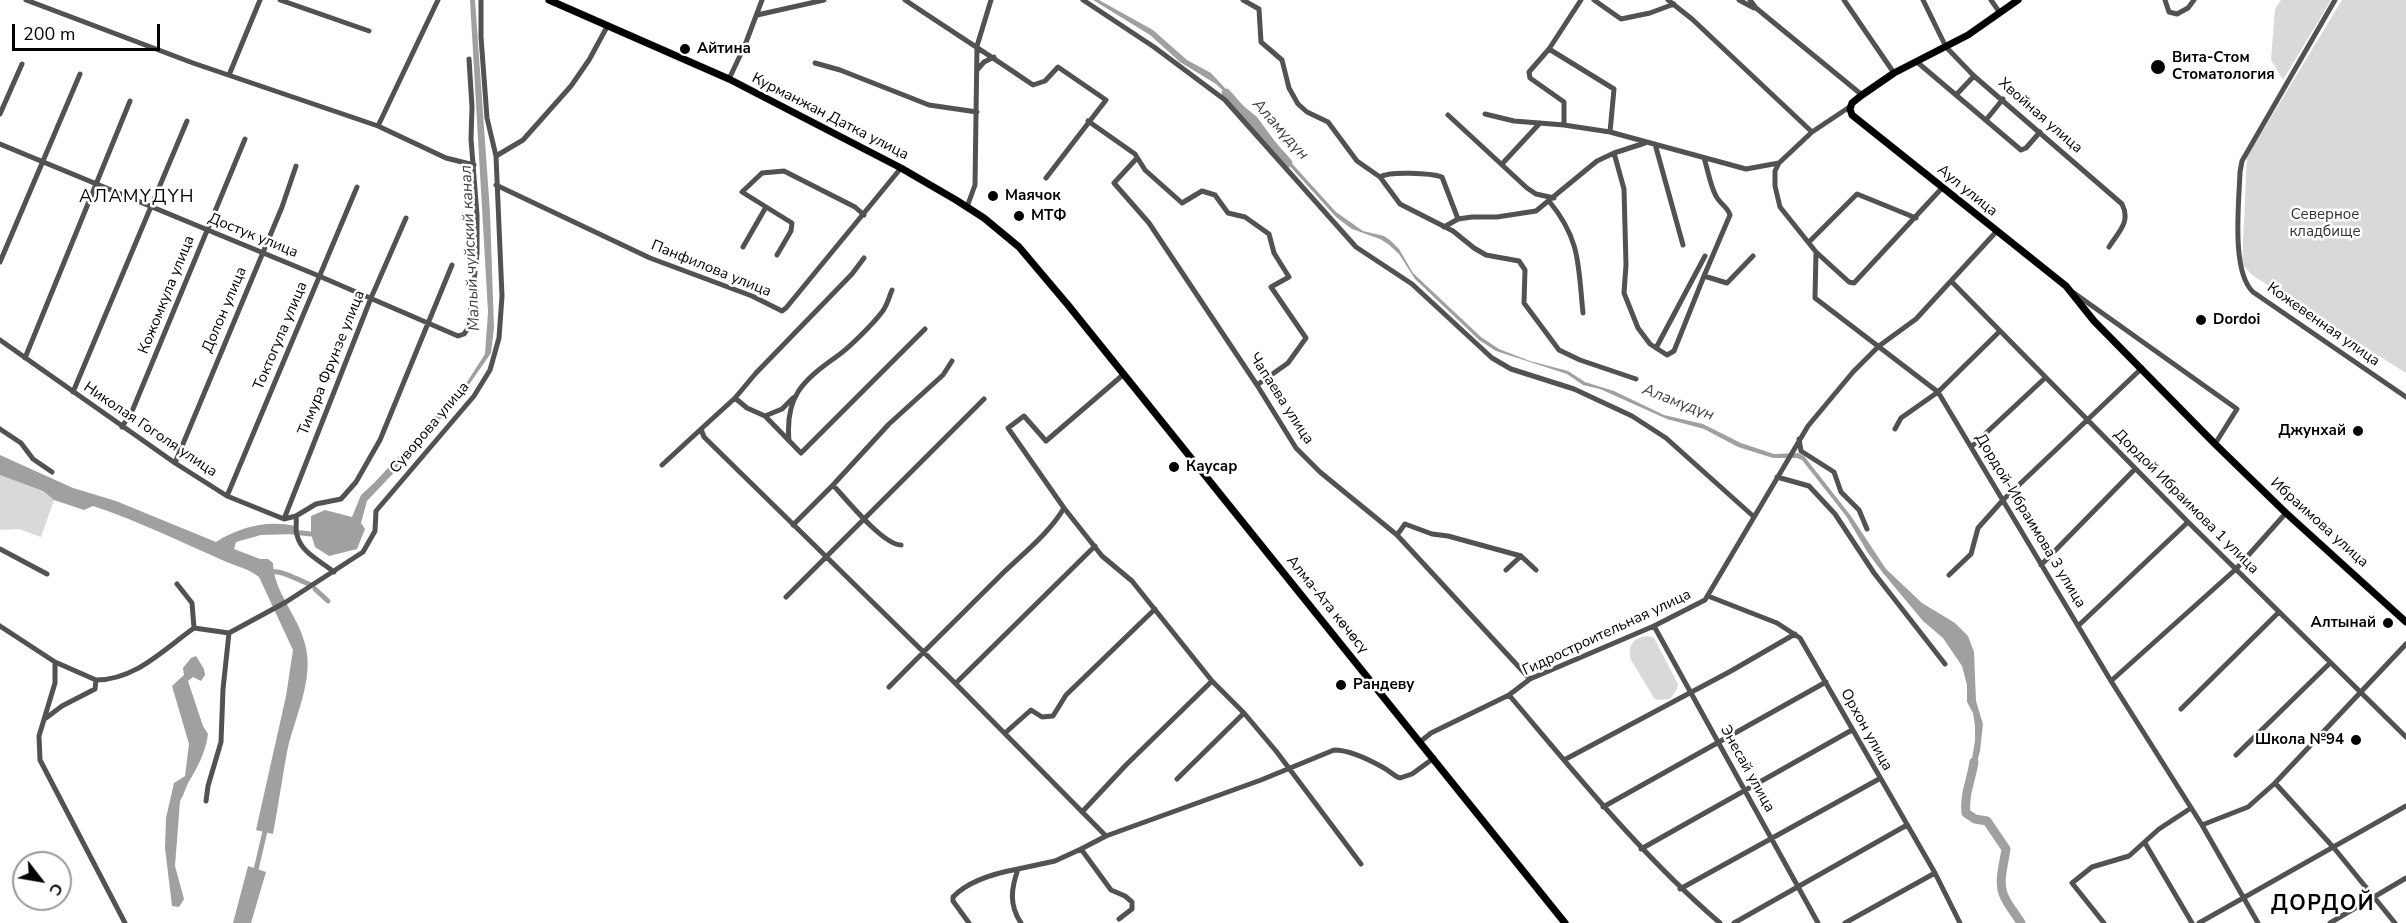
<!DOCTYPE html>
<meta charset="utf-8">
<style>
body{margin:0}
#map{position:relative;width:2406px;height:923px;overflow:hidden;background:#fff;font-family:"Nunito Sans",sans-serif}
canvas{display:block}
.north{position:absolute;left:12px;top:851px;width:60px;height:60px;box-sizing:border-box;background:#fff;border:2px solid #999;border-radius:50%;rotate:121deg;font-size:16px;font-weight:700;line-height:24px;text-align:center;color:#000}
.north::after{content:'';display:block;margin:auto;width:21px;height:27px;background:#000;clip-path:polygon(50% 0,100% 100%,50% 72%,0 100%)}
.scale{position:absolute;left:12px;top:24px;width:148px;height:27px;box-sizing:border-box;border:3px solid #000;border-top:0;padding-left:8px;font-size:18px;line-height:21px;white-space:nowrap;color:#000;-webkit-text-stroke:4px #fff;paint-order:stroke}
</style>
<div id="map">
<canvas width="2406" height="923"></canvas>
<div class="north">С</div>
<div class="scale">200 m</div>
</div>
<script>
const ctx = document.querySelector('canvas').getContext('2d');
ctx.lineJoin = 'round';
function fillPath(path, color) { ctx.fillStyle = color; ctx.fill(path, 'evenodd'); }
function trace(path, color, width, dash) { ctx.strokeStyle = color; ctx.lineWidth = width; ctx.lineCap = dash ? 'butt' : 'round'; ctx.setLineDash(dash || []); ctx.stroke(path); }
function write(font, color, halo, rows, align = 'center') {
  ctx.font = font + ' "Nunito Sans",sans-serif'; ctx.lineWidth = 5; ctx.setLineDash([]); ctx.textBaseline = 'middle'; ctx.strokeStyle = halo; ctx.fillStyle = color; for (const [text, x, y, turn = 0] of rows) {
    ctx.save(); ctx.translate(x, y); ctx.rotate((+turn || 0) * Math.PI / 180); ctx.textAlign = isNaN(turn) ? turn : align; if (halo) ctx.strokeText(text, 0, 0); ctx.fillText(text, 0, 0); ctx.restore();
  }
}
fillPath(new Path2D(`
 M 2281,0 L 2331,0 L 2283,80 L 2271,60 L 2275,9 Z
 M 2342,0 L 2406,0 L 2406,373 L 2252,275 L 2242,264 L 2247,157 Z
 M 0,475 L 43,491 L 54,500 L 41,537 L 19,529 L 0,530 Z
 M 1648,636 L 1654,638 L 1678,684 L 1677,689 L 1670,699 L 1658,700 L 1654,698 L 1631,660 C 1627,646 1633,637 1648,636 Z`), '#d9d9d9');
fillPath(new Path2D(`
 M 470,0 L 475,0 L 490,212 L 494,328 L 491,353 L 466,389 L 404,462 L 367,501 L 361,523 L 365,529 L 357,549 L 329,556 L 315,547 L 311,534 L 311,516 L 325,510 L 352,517 L 361,495 L 375,482 L 467,382 L 485,354 L 488,312 Z
 M 1093,0 L 1099,0 L 1153,30 L 1187,60 L 1211,73 L 1236,100 L 1257,117 L 1287,158 L 1336,212 L 1363,231 L 1384,236 L 1391,241 L 1399,249 L 1413,273 L 1481,337 L 1499,349 L 1530,361 L 1568,371 L 1585,382 L 1614,391 L 1664,415 L 1703,424 L 1741,443 L 1774,454 L 1798,453 L 1804,456 L 1851,516 L 1886,569 L 1922,603 L 1955,623 L 1968,636 L 1974,652 L 1976,701 L 1983,724 L 1980,751 L 1974,774 L 1970,770 L 1975,741 L 1975,726 L 1973,713 L 1967,702 L 1967,685 L 1962,666 L 1943,638 L 1923,621 L 1883,573 L 1868,553 L 1846,516 L 1802,460 L 1797,458 L 1773,458 L 1738,447 L 1704,429 L 1667,419 L 1600,389 L 1583,385 L 1567,374 L 1496,351 L 1479,340 L 1415,279 L 1399,254 L 1388,244 L 1380,239 L 1352,229 L 1336,217 L 1286,162 L 1267,133 L 1216,84 L 1180,62 L 1150,35 Z
 M 0,455 L 73,488 L 116,501 L 216,542 C 240,527 267,520 295,526 L 295,534 L 261,535 L 236,542 L 234,549 L 260,559 L 268,559 L 273,563 C 274,593 298,615 305,644 C 315,679 294,718 287,752 C 282,779 278,807 273,834 L 256,830 L 286,696 L 293,650 L 259,577 C 248,568 235,566 222,560 C 179,541 138,521 93,506 L 84,510 L 54,500 L 43,491 L 0,475 Z
 M 196,656 L 204,669 L 205,675 L 201,681 L 193,677 L 188,681 L 203,726 L 208,734 C 206,751 197,769 188,783 C 185,789 184,795 180,801 L 175,866 L 184,899 L 179,907 L 172,906 L 165,848 L 166,818 L 174,783 L 185,776 L 189,744 L 172,686 L 184,675 L 183,668 L 191,658 Z
 M 248,866 L 266,872 L 251,923 L 233,923 Z`), '#a0a0a0');
trace(new Path2D(`
 M 292,532 L 311,534
 M 268,573 C 280,568 297,580 309,584
 M 315,589 L 328,601
 M 255,874 L 266,827`), '#a0a0a0', 5);
trace(new Path2D(`
 M 1226,93 L 1288,163
 M 1974,762 C 1971,781 1964,794 1966,813 L 1975,819 L 1987,821 L 2006,849 C 2004,864 1997,884 2005,898 C 2009,907 2016,914 2021,923`), '#a0a0a0', 9);
const major = new Path2D(`
 M 549,0 L 729,79 L 901,168 L 956,200 L 984,218 L 1019,247 L 1068,305 L 1565,923
 M 2018,0 L 1968,35 L 1894,73 L 1862,95 L 1852,103 L 1850,109 L 1852,115 L 2066,286 L 2094,321 L 2215,444 L 2286,513 L 2406,622`);
trace(major, '#dbdbdb', 8);
trace(new Path2D(`
 M 26,0 L 193,63 L 378,126 L 446,158 L 474,165
 M 280,0 L 369,31
 M 905,0 C 948,29 991,56 1033,85 L 1045,81 L 1058,67 L 1106,100 L 1046,178
 M 1083,0 L 1154,47 L 1225,100 L 1356,247 L 1412,284 L 1492,358 L 1511,369 L 1574,389 L 1632,416 L 1666,438 L 1753,516
 M 1243,0 L 1259,9 L 1261,42 L 1282,60 L 1289,88 L 1298,104 L 1307,112 L 1328,122 L 1357,161 L 1380,177 L 1400,204 L 1453,231 L 1474,248 L 1486,255 L 1519,261 L 1525,270 L 1524,303 L 1559,350 L 1580,360 L 1636,379
 M 1594,0 L 1621,19 L 1650,13 L 1674,4
 M 1668,0 L 1692,19 L 1812,132
 M 1739,0 L 1754,8
 M 1750,0 L 1756,8 L 1862,95
 M 1844,0 L 1894,73
 M 1923,0 L 1946,47 L 1974,76 L 2122,204 C 2131,222 2119,231 2109,247
 M 1991,0 L 2000,13
 M 2165,0 L 2169,12 L 2177,14 L 2188,8 L 2194,0
 M 2335,0 L 2242,161 L 2240,172 C 2239,203 2231,271 2253,292 L 2406,397
 M 757,15 L 824,0
 M 1549,49 L 1614,89 L 1610,132
 M 1917,62 L 2021,150 L 2026,148 L 2040,132
 M 815,63 L 840,70 L 929,105 L 977,112
 M 977,70 L 984,62 L 994,57
 M 229,75 L 260,0
 M 729,79 L 745,45 L 762,0
 M 1956,95 L 1974,76
 M 0,114 L 22,64
 M 1485,114 L 1514,121 L 1564,125 L 1610,132 L 1746,169 L 1779,163 L 1812,132 L 1851,106
 M 1448,115 L 1527,188 L 1536,194 L 1554,198
 M 1986,120 L 2003,99
 M 1088,121 L 1135,154 L 1145,170 L 1182,203 L 1202,191 L 1215,195 L 1228,213 L 1245,217 L 1269,234 L 1274,253 L 1289,277 L 1271,287 L 1306,338 L 1288,363 L 1257,385
 M 1564,125 L 1564,102 L 1530,78 L 1529,72 L 1549,49 L 1581,0
 M 378,126 L 438,0
 M 0,144 L 319,276 L 458,336 L 464,334 L 469,327 L 477,253 L 477,215 L 471,139 L 472,107 L 469,59
 M 1655,144 L 1683,245
 M 1614,153 L 1624,189 L 1626,265 L 1624,293 L 1638,328 L 1650,344 L 1667,355 L 1674,351 L 1704,276 L 1727,283 L 1753,256
 M 496,156 L 523,140 L 571,86 L 589,60 L 608,25
 M 1137,158 L 1114,183 L 1149,223 L 1257,385 L 1296,448 L 1320,472 L 1397,535 L 1530,679
 M 1779,163 L 1775,171 L 1775,186 L 1780,207 L 1816,252 L 1815,298 L 1938,392 L 2111,681 L 2202,825 L 2258,923
 M 1502,164 L 1540,123
 M 1380,177 C 1389,171 1431,173 1442,177 L 1458,219
 M 496,185 L 650,258 L 752,296 L 782,311 L 786,308 L 901,168
 M 1549,201 C 1581,240 1578,265 1583,313
 M 967,207 L 975,185 L 977,46 L 991,0
 M 1444,227 L 1458,219 L 1472,217 L 1497,217 L 1536,211 L 1597,161 L 1614,153 L 1645,143
 M 1809,242 L 1857,194 L 1916,218
 M 743,247 L 766,207
 M 1816,252 L 1849,282 L 1854,283 L 1942,188
 M 777,255 L 791,231 L 792,223 L 742,192 L 762,173 L 784,171 L 855,207 L 864,215
 M 864,258 L 852,274 L 756,373 L 735,398 L 747,408 L 765,416 L 801,453 L 925,329
 M 0,262 L 80,74
 M 1704,276 L 1730,215 C 1728,207 1720,204 1716,196 C 1710,185 1708,170 1704,158
 M 1952,282 L 2188,522 L 2406,737
 M 2074,293 L 2237,409 L 2215,444
 M 0,340 L 175,463 L 227,496 L 284,519 L 296,516 L 316,504 L 341,499 L 356,482 L 380,440 L 452,265
 M 1656,348 L 1705,256
 M 25,358 L 130,101
 M 1124,374 L 1046,441 L 1024,416 L 1008,428 L 1064,508 L 1102,556 L 1132,581 L 1212,681
 M 73,392 L 187,121
 M 765,416 L 782,409 L 793,398
 M 122,427 L 133,409 L 245,139
 M 0,429 L 21,443 L 33,459 L 52,472
 M 701,429 L 735,398
 M 1895,429 L 1901,418 L 1938,392 L 2000,331
 M 1799,439 L 1801,451 L 1834,472 L 1841,492 L 1859,510 L 1867,529
 M 789,441 C 785,397 802,381 836,357 C 848,349 873,324 882,312 C 887,306 889,297 892,290
 M 1971,447 L 2045,378
 M 175,463 L 282,207 L 296,166
 M 662,465 L 701,429 L 704,437 L 948,676 L 1106,836
 M 1777,477 L 1809,486 L 1835,514 L 1874,573 L 1945,664
 M 833,485 L 889,424 L 943,375 L 952,361
 M 227,496 L 357,187
 M 296,516 C 297,522 295,530 297,535 C 301,553 321,561 334,572
 M 284,519 L 371,298 L 406,218
 M 793,525 L 833,485 C 846,499 883,545 901,545
 M 1397,535 L 1405,524 L 1432,534 L 1448,536 L 1521,556 L 1536,570
 M 0,549 L 47,574
 M 2041,565 L 2135,469
 M 1506,570 L 1521,556
 M 1949,575 L 1971,554 L 1978,528 L 2003,500 L 2142,368
 M 177,584 L 192,603 L 194,628
 M 1708,596 L 1777,623 L 1800,638 L 1935,873 L 1960,923
 M 786,597 L 984,399
 M 0,626 L 55,662 L 55,683 L 39,736 L 40,760 L 125,923
 M 1654,626 L 1818,923
 M 2078,626 L 2188,522
 M 96,680 C 135,680 163,650 194,628 L 229,633 L 286,602 L 363,552 L 375,531 L 376,511 L 474,396 L 490,370 L 499,338 L 502,296 L 496,156 L 487,118 L 481,37 L 481,0
 M 2111,681 L 2236,569 L 2286,513
 M 956,683 L 1095,546
 M 889,687 C 927,648 966,610 1004,572 C 1025,552 1050,532 1064,508
 M 1509,695 C 1576,774 1641,855 1720,923
 M 2181,709 L 2279,612
 M 46,718 L 62,706 L 95,689 L 96,680 L 55,662
 M 1005,733 L 1031,710 L 1042,717 L 1053,716 L 1066,695 L 1155,609
 M 1420,742 L 1431,733 L 1509,695 L 1530,679 L 1654,626 L 1705,600 L 1808,426 L 1853,372 L 1879,346 L 1916,319 L 1996,232
 M 2236,755 L 2330,663
 M 1564,760 L 1731,671 L 1795,634
 M 1177,779 L 1244,713 L 1276,751 L 1361,864
 M 2275,783 L 2334,848 L 2395,923
 M 206,801 L 208,786 L 221,742 L 223,689 L 229,633
 M 1603,807 L 1826,682
 M 1082,812 L 1126,765 L 1212,681 L 1244,713
 M 2202,825 L 2248,807 L 2275,783 L 2406,644
 M 2145,843 L 2192,923
 M 1081,849 L 1106,836 L 1261,780 L 1334,750 C 1350,750 1370,760 1384,768 C 1390,771 1394,776 1400,778 L 1412,774 L 1434,758
 M 1641,849 L 1852,730
 M 1018,869 L 1055,861 L 1081,849 L 1111,890 L 1125,896 L 1132,902 L 1132,909 L 1119,919
 M 1680,889 L 1879,779
 M 969,923 L 953,901 L 953,897 C 968,881 996,873 1018,869 C 1011,889 1009,905 1021,923
 M 1734,923 L 1907,825
 M 1845,923 L 1935,873
 M 2104,923 L 2072,883 L 2092,867 L 2129,856 L 2159,829 L 2191,808
 M 2199,923 L 2406,806
 M 2330,923 L 2406,878`), '#525252', 5);
trace(major, '#000', 7);
for (const [x, y, r, color] of [
 [685,49,6,"#000"],
 [2158,67,8,"#000"],
 [993,196,6,"#000"],
 [1019,216,6,"#000"],
 [2201,320,6,"#000"],
 [2358,431,6,"#000"],
 [1174,467,6,"#000"],
 [2388,623,6,"#000"],
 [1341,685,6,"#000"],
 [2356,740,6,"#000"]
]) { const dot = new Path2D(); dot.arc(x, y, r, 0, 2 * Math.PI); ctx.fillStyle = color; ctx.fill(dot); trace(dot, '#fff', 2); }
write('bold 15px', '#000', '#fff', [
 ["Айтина",697,49],
 ["Вита-Стом",2172,58],
 ["Стоматология",2172,75],
 ["Маячок",1005,196],
 ["МТФ",1031,216],
 ["Dordoi",2213,320],
 ["Джунхай",2346,431,"right"],
 ["Каусар",1186,467],
 ["Алтынай",2376,623,"right"],
 ["Рандеву",1353,685],
 ["Школа №94",2344,740,"right"]
], 'left');
write('15px', '#000', '#fff', [
 ["Хвойная улица",2040,116,41],
 ["Курманжан Датка улица",830,117,27],
 ["Аул улица",1967,191,39],
 ["Достук улица",253,236,22],
 ["Панфилова улица",711,269,22],
 ["Кожомкула улица",167,295,-68],
 ["Долон улица",225,310,-67],
 ["Кожевенная улица",2323,325,35],
 ["Токтогула улица",281,336,-67],
 ["Тимура Фрунзе улица",332,363,-68],
 ["Чапаева улица",1281,399,57],
 ["Суворова улица",430,428,-50],
 ["Николая Гоголя улица",150,430,34],
 ["Дордой Ибраимова 1 улица",2186,502,45],
 ["Дордой-Ибраимова 3 улица",2030,521,59],
 ["Ибраимова улица",2319,523,42],
 ["Алма-Ата көчөсү",1327,605,51],
 ["Гидростроительная улица",1607,633,-25],
 ["Орхон улица",1866,730,61],
 ["Энесай улица",1747,769,61]
]);
write('15px', '#303030', '#fff', [
 ["Северное",2325,215],
 ["кладбище",2325,232]
]);
write('italic 16px', '#414141', '#fff', [
 ["Аламүдүн",1280,130,48],
 ["Малый чуйский канал",471,248,-93],
 ["Аламүдүн",1678,403,21]
]);
ctx.letterSpacing = '1.5px';
write('18px', '#000', '#fff', [
 ["АЛАМҮДҮН",137,198]
]);
ctx.letterSpacing = '0px';
ctx.letterSpacing = '1.5px';
write('bold 21px', '#000', '#fff', [
 ["ДОРДОЙ",2323,905]
]);
ctx.letterSpacing = '0px';
</script>
